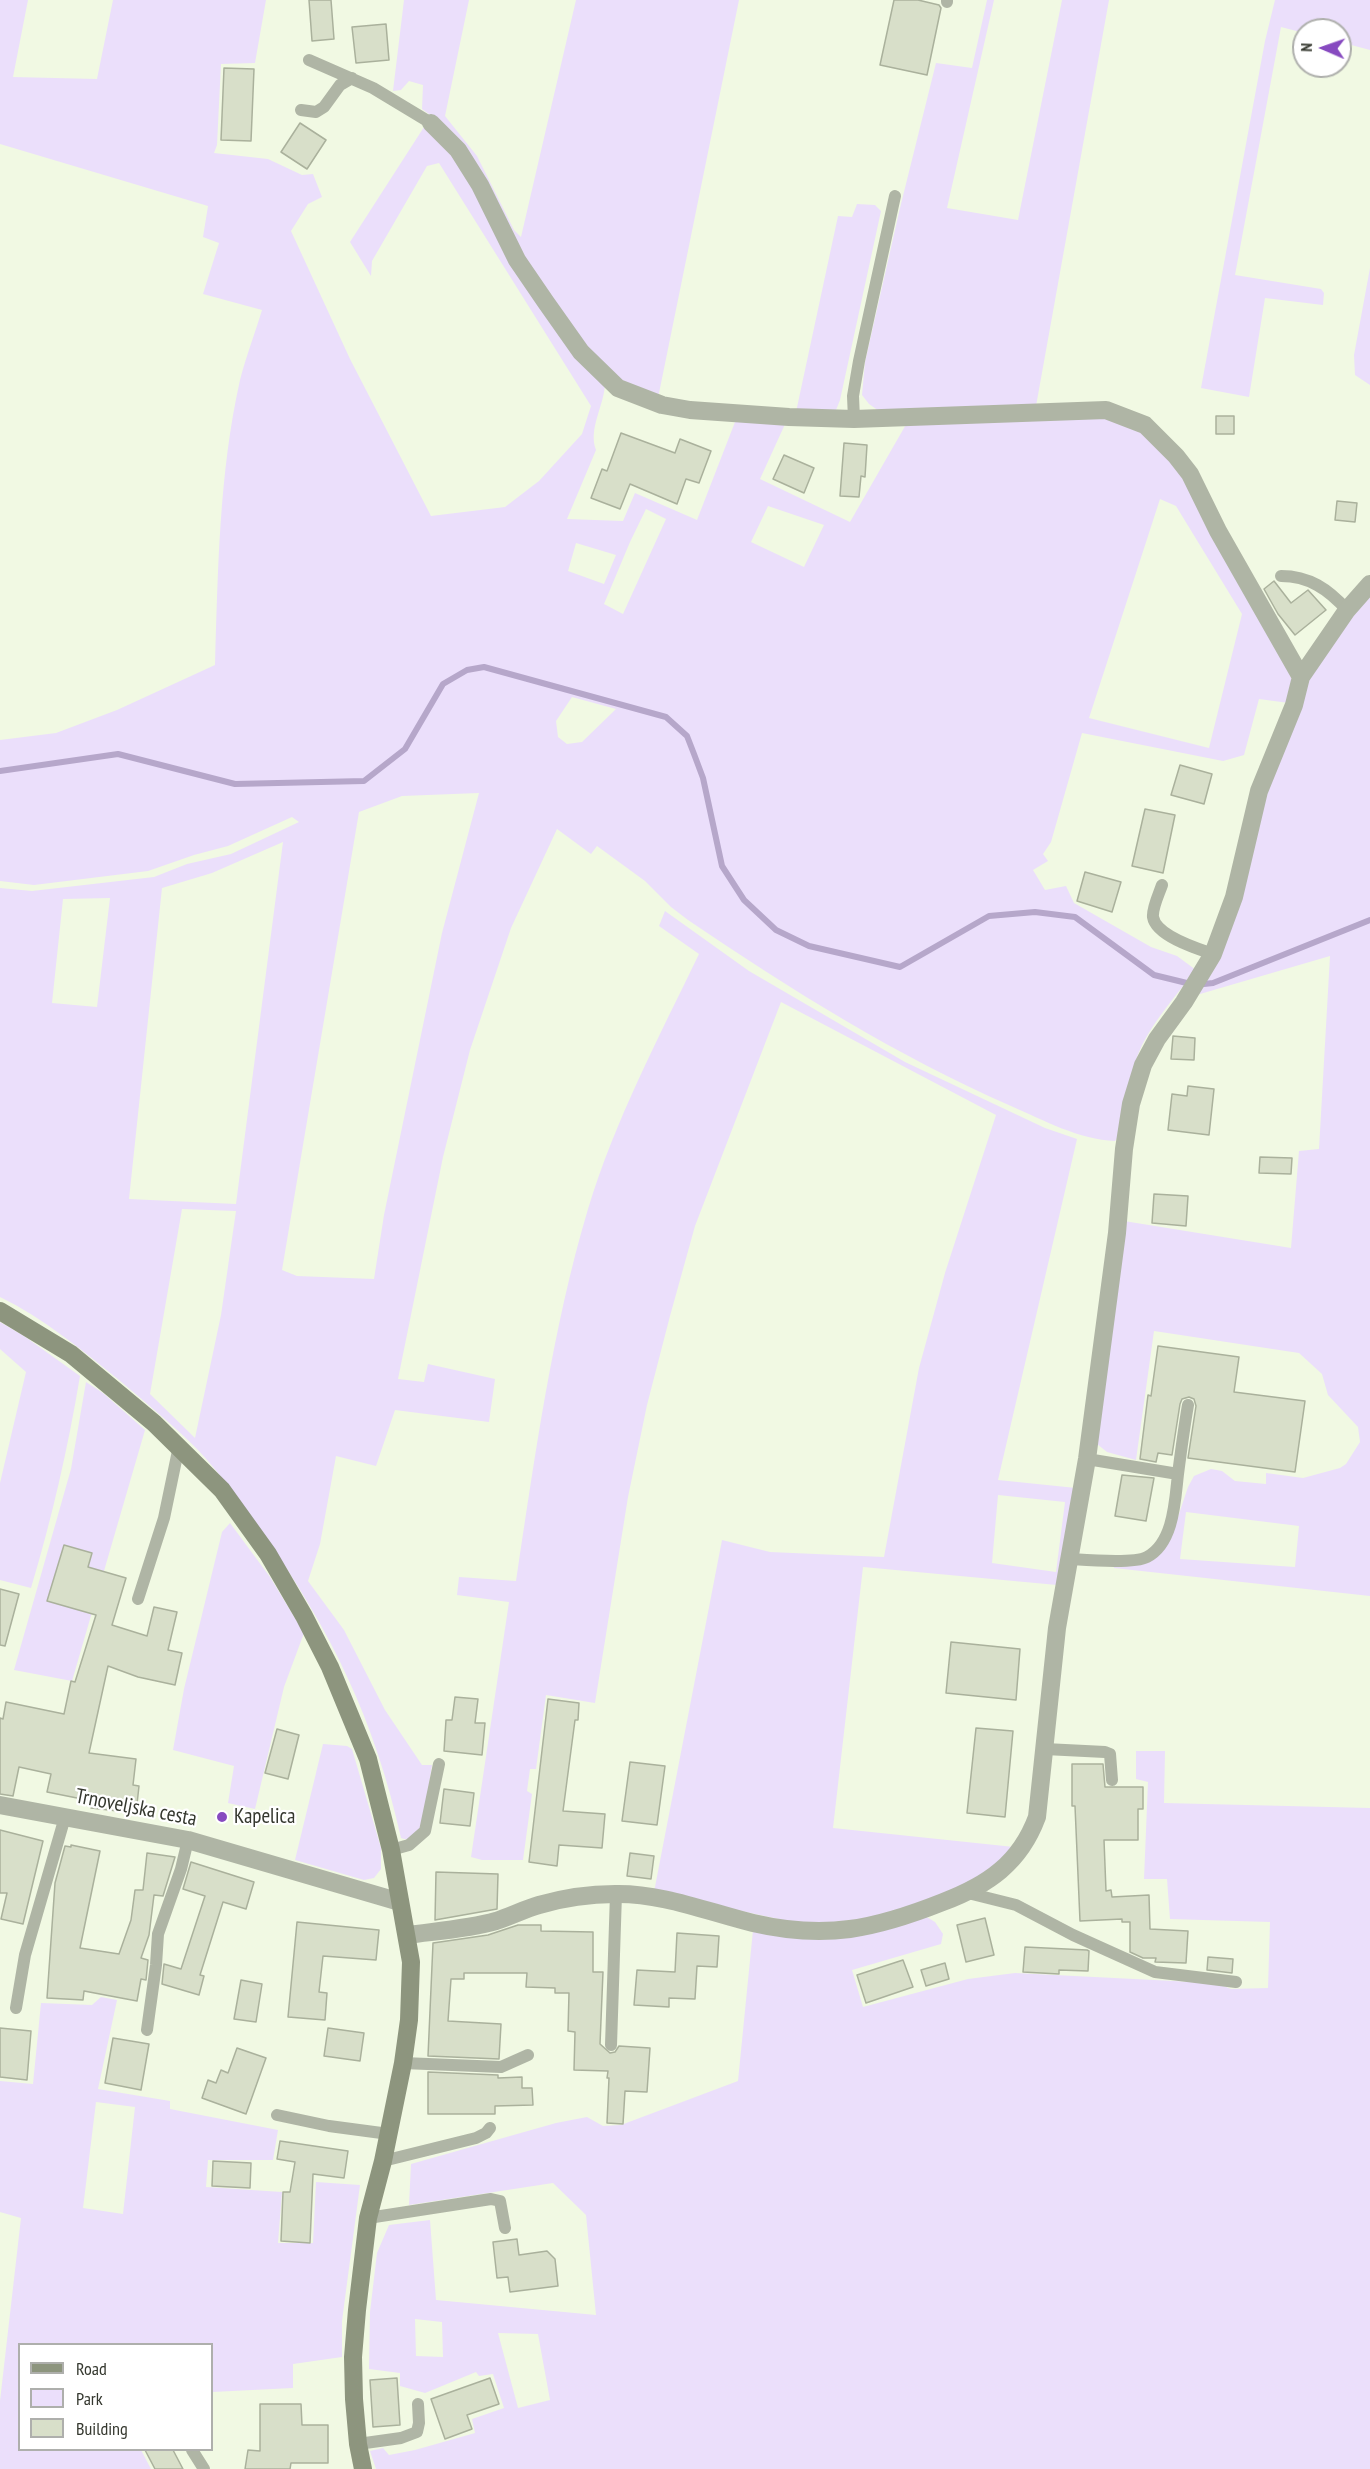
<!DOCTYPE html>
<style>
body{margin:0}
#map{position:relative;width:1370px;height:2469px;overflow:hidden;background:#f1f9e3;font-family:"PT Sans Narrow",sans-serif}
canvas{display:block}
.legend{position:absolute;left:18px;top:2343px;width:195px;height:108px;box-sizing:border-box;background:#fff;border:2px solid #aeafac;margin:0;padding:8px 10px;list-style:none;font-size:18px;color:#35382f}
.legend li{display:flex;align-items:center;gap:12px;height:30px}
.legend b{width:30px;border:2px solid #aeafac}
.north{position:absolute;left:1292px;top:18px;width:60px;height:60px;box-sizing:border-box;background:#fff;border:2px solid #aeafac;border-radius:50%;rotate:272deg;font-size:16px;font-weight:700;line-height:24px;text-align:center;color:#35382f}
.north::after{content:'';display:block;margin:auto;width:21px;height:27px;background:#874ac0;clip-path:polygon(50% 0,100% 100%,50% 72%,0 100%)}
</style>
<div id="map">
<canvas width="1370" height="2469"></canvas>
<ul class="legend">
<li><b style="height:8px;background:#8d957e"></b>Road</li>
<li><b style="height:16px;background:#ebdffb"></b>Park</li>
<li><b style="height:16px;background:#d8dfc9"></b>Building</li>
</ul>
<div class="north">N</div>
</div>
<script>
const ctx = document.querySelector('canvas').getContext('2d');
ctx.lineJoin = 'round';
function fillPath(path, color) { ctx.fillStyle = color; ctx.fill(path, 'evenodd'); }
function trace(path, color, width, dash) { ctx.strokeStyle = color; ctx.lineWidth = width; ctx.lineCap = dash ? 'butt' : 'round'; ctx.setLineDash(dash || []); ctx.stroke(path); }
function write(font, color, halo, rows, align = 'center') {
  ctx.font = font + ' "PT Sans Narrow",sans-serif'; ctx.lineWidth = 4.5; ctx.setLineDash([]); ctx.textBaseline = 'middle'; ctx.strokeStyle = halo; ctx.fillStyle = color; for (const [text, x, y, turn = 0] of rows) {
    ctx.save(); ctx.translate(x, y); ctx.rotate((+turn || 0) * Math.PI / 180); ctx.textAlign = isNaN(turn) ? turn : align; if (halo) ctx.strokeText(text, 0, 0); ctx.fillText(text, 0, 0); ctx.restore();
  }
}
fillPath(new Path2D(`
 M 0,0 L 28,0 L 13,77 L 97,79 L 113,0 L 266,0 L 255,63 L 221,64 L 217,145 L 214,153 L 268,159 L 302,175 L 313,174 L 322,197 L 308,204 L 291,231 L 350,359 L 431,516 L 505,507 L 539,481 L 582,434 L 591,406 L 439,163 L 427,166 L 372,261 L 371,276 L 350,242 L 424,127 L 444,140 L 605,384 C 604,406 588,429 596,450 L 567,519 L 623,521 L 635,493 L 697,520 L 735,422 L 786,422 L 760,479 L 850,522 L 908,421 L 1079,412 L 1137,427 L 1185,476 L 1287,667 L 1292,680 L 1289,703 L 1259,699 L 1244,755 L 1223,761 L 1082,733 L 1051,842 L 1043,854 L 1048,861 L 1033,870 L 1045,890 L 1066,886 L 1074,903 L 1151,947 L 1177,956 L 1196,970 C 1177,994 1156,1018 1142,1045 C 1129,1072 1126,1105 1120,1134 L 1115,1141 C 1080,1140 1043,1120 1011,1106 C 897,1056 791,990 688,920 L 671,907 L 645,881 L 597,846 L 591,854 L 557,829 L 511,928 L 470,1050 L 443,1157 L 398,1379 L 424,1382 L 428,1364 L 495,1379 L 489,1422 L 395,1410 L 376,1466 L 336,1456 L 320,1544 L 308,1581 L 344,1630 L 385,1710 L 422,1765 L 432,1765 L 422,1831 L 408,1840 L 401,1838 C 375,1720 331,1630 261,1531 C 241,1503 221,1474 197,1449 C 172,1424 145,1402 119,1380 C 82,1350 43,1318 0,1297 L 0,888 L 32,891 L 154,877 L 187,864 L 231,854 L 299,822 L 292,817 L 228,846 L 194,855 L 148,871 L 34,885 L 0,881 L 0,740 L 56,733 L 117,710 L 215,665 C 218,570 219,474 240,380 C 246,357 255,333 262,310 L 203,294 L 219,243 L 203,237 L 208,206 L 0,144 ZM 1160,499 L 1176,506 L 1242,614 L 1209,748 L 1089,718 ZM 768,506 L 824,525 L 804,567 L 751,542 ZM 646,509 L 666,519 L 623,614 L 604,604 L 630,542 ZM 576,543 L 616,555 L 604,584 L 568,571 ZM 572,697 L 616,709 L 582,742 L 567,744 L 558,737 L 556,721 ZM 479,793 L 442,933 L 384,1215 L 374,1279 L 297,1276 L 282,1270 L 359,812 L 402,796 ZM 283,842 L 236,1204 L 129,1199 L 162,888 L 212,873 ZM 110,898 L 97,1007 L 52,1003 L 63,899 ZM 182,1209 L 236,1211 L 221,1315 L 195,1438 L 150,1394 Z
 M 404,0 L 469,0 L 445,116 L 477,156 L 514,230 L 521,237 L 576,0 L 739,0 L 658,398 L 627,387 L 605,369 L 551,300 L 444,125 L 422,109 L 423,85 L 409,81 L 401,90 L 393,91 Z
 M 987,0 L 994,0 L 947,208 L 1018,220 L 1062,0 L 1109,0 L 1036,406 L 879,411 L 869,404 L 862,395 L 865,362 L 900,208 L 936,63 L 972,68 Z
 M 1275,0 L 1370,0 L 1370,50 L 1340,42 L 1340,30 L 1304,30 L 1304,33 L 1281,27 L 1235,275 L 1321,289 L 1324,293 L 1323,305 L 1265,298 L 1249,397 L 1201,388 L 1265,41 Z
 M 857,204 L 875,205 L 881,211 L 840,400 L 836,410 L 796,412 L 838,216 L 852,217 Z
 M 1370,268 L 1370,385 L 1355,375 L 1354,355 Z
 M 1370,590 L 1370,1596 L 1114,1568 L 1114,1563 L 1136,1563 L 1173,1532 L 1188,1487 L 1194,1476 L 1211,1469 L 1222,1471 L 1235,1481 L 1266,1484 L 1266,1473 L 1303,1478 L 1340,1468 L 1346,1464 L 1360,1442 L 1358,1427 L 1328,1395 L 1322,1374 L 1299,1353 L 1154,1331 L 1136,1460 L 1107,1452 L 1097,1444 L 1124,1221 L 1291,1248 L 1299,1151 L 1319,1149 L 1330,956 L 1200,994 L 1197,990 L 1310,672 ZM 1186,1512 L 1299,1526 L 1295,1567 L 1180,1559 Z
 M 665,911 L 749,971 L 905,1062 L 1045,1128 L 1077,1139 L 998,1480 L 1076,1488 L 1057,1585 L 863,1567 L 833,1828 L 1014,1847 L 1010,1854 L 967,1886 L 881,1917 L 806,1925 L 654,1892 L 722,1540 L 770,1552 L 884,1557 L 919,1368 L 945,1273 L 996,1115 L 781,1002 L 695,1226 L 670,1316 L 647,1405 L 628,1497 L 595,1703 L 546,1695 L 536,1769 L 530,1769 L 527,1791 L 532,1794 L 523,1860 L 482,1860 L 471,1857 L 509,1602 L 457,1595 L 459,1577 L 516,1581 C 535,1456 552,1330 588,1209 C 615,1120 659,1037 699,954 L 659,926 ZM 998,1495 L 1065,1502 L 1056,1572 L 992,1563 Z
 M 0,1322 L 24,1336 L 80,1376 C 68,1448 52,1518 31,1588 L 0,1580 L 0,1483 L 26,1372 L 0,1349 Z
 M 86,1382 L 103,1393 L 145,1430 L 72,1681 L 14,1670 L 71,1469 Z
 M 230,1523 L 270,1577 L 304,1633 L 284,1687 L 255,1809 L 228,1803 L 234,1766 L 173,1750 L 184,1689 L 222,1532 Z
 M 323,1744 L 347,1746 L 352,1749 L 381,1848 L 381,1869 L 374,1878 L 364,1880 L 295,1860 Z
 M 1136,1751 L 1165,1751 L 1164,1803 L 1370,1808 L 1370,2469 L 376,2469 L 370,2451 L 383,2448 L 389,2455 L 415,2450 L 475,2433 L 472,2419 L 504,2408 L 493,2374 L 479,2376 L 476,2372 L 425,2393 L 400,2386 L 400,2373 L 369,2369 L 370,2312 L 377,2253 L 389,2225 L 430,2220 L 436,2300 L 596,2315 L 586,2215 L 553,2183 L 409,2205 L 411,2164 L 556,2123 L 587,2117 L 603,2126 L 621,2125 L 738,2081 L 753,1930 L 925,1916 L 935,1922 L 943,1934 L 941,1944 L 852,1970 L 863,2007 L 968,1979 L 1015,1973 L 1174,1981 L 1219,1984 L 1231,1989 L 1268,1988 L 1270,1922 L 1170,1919 L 1167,1879 L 1144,1879 L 1148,1782 L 1136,1779 ZM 415,2319 L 442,2322 L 443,2357 L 416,2356 ZM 498,2333 L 538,2334 L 550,2400 L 518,2408 Z
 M 101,1997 L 117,2000 L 98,2089 L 170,2101 L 170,2109 L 278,2130 L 273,2160 L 208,2160 L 206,2187 L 282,2192 L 278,2243 L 313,2243 L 316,2182 L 360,2185 L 342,2321 L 342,2357 L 293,2364 L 293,2388 L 212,2392 L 212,2344 L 20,2344 L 20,2450 L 141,2450 L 151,2469 L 0,2469 L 0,2401 L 21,2218 L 0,2212 L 0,2081 L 33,2084 L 41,2003 L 92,2005 ZM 96,2102 L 135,2107 L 123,2214 L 83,2208 Z`), '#ebdffb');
trace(new Path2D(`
 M 0,771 L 118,754 L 235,784 L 364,781 L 405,749 L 443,684 L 467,670 L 484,667 L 666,717 L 687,736 L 694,754 L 703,778 L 722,866 L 744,900 L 776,930 L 809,946 L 900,967 L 989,916 L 1035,912 L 1075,917 L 1154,975 L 1195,985 L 1213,983 L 1370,920`), '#b6a7ca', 6);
const building = new Path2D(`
 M 309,0 L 331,0 L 334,39 L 312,41 Z
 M 894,0 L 918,0 L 939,5 L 941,8 L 927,75 L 880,65 Z
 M 386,24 L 389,60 L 356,63 L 352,27 Z
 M 224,68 L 254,69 L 251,141 L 221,140 Z
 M 300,123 L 326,140 L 307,169 L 281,152 Z
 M 1216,416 L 1234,416 L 1234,434 L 1216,434 Z
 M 621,433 L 675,453 L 680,439 L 711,451 L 699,483 L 686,479 L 677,504 L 630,484 L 620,509 L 591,498 L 602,469 L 607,471 Z
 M 844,443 L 867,445 L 865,477 L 861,476 L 859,497 L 840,496 Z
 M 784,455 L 814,468 L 804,493 L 773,479 Z
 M 1337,501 L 1357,503 L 1355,522 L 1335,520 Z
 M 1274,581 L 1291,603 L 1308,590 L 1326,610 L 1295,635 L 1278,614 L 1264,589 Z
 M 1180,765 L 1212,774 L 1204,804 L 1171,795 Z
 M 1145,809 L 1175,815 L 1163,873 L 1132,866 Z
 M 1085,872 L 1121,882 L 1112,912 L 1077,901 Z
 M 1173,1036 L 1195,1038 L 1194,1060 L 1171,1059 Z
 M 1188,1086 L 1214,1089 L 1209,1135 L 1168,1130 L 1172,1094 L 1187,1096 Z
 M 1260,1157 L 1292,1158 L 1291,1174 L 1259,1173 Z
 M 1154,1194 L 1188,1196 L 1186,1226 L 1152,1223 Z
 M 1158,1346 L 1239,1357 L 1234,1392 L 1305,1401 L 1295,1472 L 1188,1458 L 1196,1406 L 1194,1399 L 1189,1397 L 1182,1399 L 1180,1404 L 1172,1455 L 1158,1453 L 1156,1462 L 1140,1459 L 1148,1395 L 1151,1396 Z
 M 1122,1475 L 1154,1478 L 1146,1521 L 1115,1516 Z
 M 64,1545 L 92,1553 L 88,1567 L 126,1578 L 112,1625 L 147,1636 L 154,1607 L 177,1612 L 168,1650 L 182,1653 L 175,1685 L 138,1677 L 108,1666 L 89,1753 L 136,1759 L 133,1785 L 139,1786 L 136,1813 L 91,1808 L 92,1801 L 47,1792 L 51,1774 L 19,1767 L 13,1796 L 0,1794 L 0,1718 L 3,1719 L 6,1702 L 64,1714 L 71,1681 L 75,1682 L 96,1615 L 47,1601 Z
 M 0,1589 L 19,1594 L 5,1646 L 0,1645 Z
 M 951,1642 L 1020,1649 L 1016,1700 L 946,1693 Z
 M 455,1697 L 478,1699 L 475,1723 L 485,1723 L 482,1755 L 444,1751 L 446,1720 L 452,1720 Z
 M 548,1699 L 579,1703 L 578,1720 L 575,1720 L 563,1811 L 605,1814 L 602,1848 L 559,1845 L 557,1866 L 529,1862 Z
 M 976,1728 L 1013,1731 L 1005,1817 L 967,1813 Z
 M 277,1729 L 299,1735 L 288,1779 L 265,1773 Z
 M 630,1762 L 665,1766 L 657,1825 L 622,1821 Z
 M 1072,1764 L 1103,1764 L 1105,1787 L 1143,1787 L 1143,1809 L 1138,1809 L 1138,1840 L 1104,1840 L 1106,1891 L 1111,1890 L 1112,1897 L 1149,1895 L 1150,1929 L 1188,1931 L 1186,1963 L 1155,1962 L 1156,1958 L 1143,1958 L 1130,1952 L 1130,1922 L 1122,1922 L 1122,1919 L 1080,1921 L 1075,1806 L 1072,1806 Z
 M 444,1789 L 474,1793 L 470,1826 L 440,1823 Z
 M 0,1830 L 43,1841 L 23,1924 L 1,1919 L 7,1893 L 0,1893 Z
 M 71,1845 L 100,1851 L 80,1948 L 119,1954 L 131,1920 L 135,1890 L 143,1890 L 147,1853 L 175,1857 L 163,1896 L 154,1895 L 149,1935 L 141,1958 L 148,1960 L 146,1980 L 141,1979 L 137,2001 L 84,1991 L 83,2000 L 47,1998 L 55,1883 L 65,1846 L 71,1847 Z
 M 630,1853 L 654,1856 L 651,1879 L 627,1876 Z
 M 191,1862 L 254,1882 L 246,1909 L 223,1902 L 200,1975 L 204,1976 L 199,1995 L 162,1984 L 164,1964 L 181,1969 L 205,1896 L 183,1889 Z
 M 436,1872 L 498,1874 L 497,1909 L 435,1920 Z
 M 985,1918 L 994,1955 L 966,1962 L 957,1925 Z
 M 297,1922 L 379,1930 L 376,1960 L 323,1956 L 319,1992 L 327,1993 L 325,2020 L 288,2017 Z
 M 518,1925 L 541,1925 L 541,1931 L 593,1932 L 593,1972 L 603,1972 L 600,2044 L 610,2053 L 615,2052 L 619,2046 L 650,2048 L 647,2092 L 625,2091 L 623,2124 L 607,2123 L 609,2078 L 607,2078 L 608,2071 L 574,2070 L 575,2032 L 568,2031 L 569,1993 L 555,1993 L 555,1988 L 526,1987 L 527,1973 L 464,1973 L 464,1979 L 451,1979 L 448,2021 L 501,2024 L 499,2059 L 428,2056 L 433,1943 L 488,1935 Z
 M 677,1933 L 719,1936 L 717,1967 L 697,1966 L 695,1999 L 669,1998 L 669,2007 L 634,2005 L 637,1970 L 675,1972 Z
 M 1025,1947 L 1087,1950 L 1089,1951 L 1088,1971 L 1059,1970 L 1059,1974 L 1023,1972 Z
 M 1208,1957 L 1233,1959 L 1232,1973 L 1207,1970 Z
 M 903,1960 L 913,1987 L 866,2003 L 857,1975 Z
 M 945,1963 L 949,1979 L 926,1986 L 921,1970 Z
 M 241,1980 L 262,1984 L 256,2022 L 234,2019 Z
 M 0,2028 L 31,2031 L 27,2080 L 0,2077 Z
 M 328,2028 L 364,2033 L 360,2061 L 324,2056 Z
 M 113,2038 L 149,2044 L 141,2090 L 105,2083 Z
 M 237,2048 L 266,2058 L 246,2114 L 202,2098 L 208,2080 L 216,2083 L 221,2070 L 228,2073 Z
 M 428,2072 L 498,2075 L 498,2078 L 522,2077 L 522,2088 L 532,2088 L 533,2105 L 495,2106 L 495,2114 L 428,2114 Z
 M 280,2141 L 348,2151 L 344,2178 L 313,2174 L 310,2243 L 281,2241 L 283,2192 L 290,2192 L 295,2162 L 277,2159 Z
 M 213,2161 L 251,2163 L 250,2188 L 212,2186 Z
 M 517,2239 L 519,2255 L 547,2251 L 555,2259 L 558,2286 L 510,2292 L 508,2277 L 497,2278 L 493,2242 Z
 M 397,2378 L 400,2425 L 373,2427 L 370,2380 Z
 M 490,2378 L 499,2404 L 467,2415 L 472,2429 L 445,2439 L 431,2399 Z
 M 260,2404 L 301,2404 L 302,2425 L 328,2425 L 328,2463 L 291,2463 L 290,2469 L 245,2469 L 248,2450 L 260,2451 Z
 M 145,2450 L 173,2450 L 183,2469 L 155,2469 Z`);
fillPath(building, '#d8dfc9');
trace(building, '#aab19c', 1.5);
trace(new Path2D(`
 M 947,2 L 947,0
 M 309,60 L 373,88 L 431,123
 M 301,110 L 316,112 L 324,107 L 340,85 L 352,78
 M 854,419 L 853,396 L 859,361 L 895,196
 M 1281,576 C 1309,576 1328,589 1347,610
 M 1162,885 C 1159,894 1152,908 1153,917 C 1156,936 1198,949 1213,954
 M 1087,1459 L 1178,1474
 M 1070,1559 C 1086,1560 1134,1564 1147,1557 C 1174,1543 1175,1500 1178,1474 C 1181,1451 1184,1428 1188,1405
 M 138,1599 L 164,1518 L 179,1446
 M 1045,1749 L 1105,1752 L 1110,1754 L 1112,1780
 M 391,1850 L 409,1845 L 425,1831 L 439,1764
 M 968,1893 L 1016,1905 L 1073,1935 L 1155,1972 L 1236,1982
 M 16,2008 L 25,1955 L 65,1817
 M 147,2030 L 156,1965 L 158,1934 L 181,1869 L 188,1840
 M 611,2045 L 616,1894
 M 403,2063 L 501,2067 L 528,2055
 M 277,2115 L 329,2126 L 389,2134
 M 383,2161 L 476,2138 L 486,2133 L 490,2128
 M 368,2218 L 491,2199 L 500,2201 L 505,2228
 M 358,2444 L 401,2438 L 417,2432 L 419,2423 L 418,2404
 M 192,2450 L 204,2469`), '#afb5a5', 12);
trace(new Path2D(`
 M 431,123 L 458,150 L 480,185 L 517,260 L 545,301 L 581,352 L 618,388 L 662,405 L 690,410 L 789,417 L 854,419 L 1106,410 L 1145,425 L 1176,456 L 1190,474 L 1218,531 L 1301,677
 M 0,1805 L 188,1840 L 400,1902
 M 407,1935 C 436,1931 468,1929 496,1921 C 511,1916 525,1909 539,1905 C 563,1898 590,1894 615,1894 C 662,1893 708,1912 753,1923 C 826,1940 875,1929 943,1902 C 988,1885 1020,1863 1037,1817 L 1057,1628 L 1087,1459 L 1117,1233 L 1124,1149 L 1131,1104 L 1143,1065 L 1157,1039 L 1184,1002 L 1213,954 L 1234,897 L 1259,791 L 1294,705 L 1301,677 L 1347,610 L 1370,584`), '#afb5a5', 18);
trace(new Path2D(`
 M 0,1311 L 71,1354 L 154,1423 L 222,1490 L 268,1554 L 304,1616 L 330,1667 L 368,1759 L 391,1850 L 411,1962 L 409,2020 L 403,2063 L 383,2161 L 368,2218 L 357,2310 L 353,2357 L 354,2399 L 358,2444 L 363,2469`), '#8d957e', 18);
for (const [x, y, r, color] of [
 [222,1817,6,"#874ac0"]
]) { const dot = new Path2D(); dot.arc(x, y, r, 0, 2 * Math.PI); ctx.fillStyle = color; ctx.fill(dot); trace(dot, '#fff', 2); }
write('21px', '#35382f', '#fff', [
 ["Trnoveljska cesta",136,1808,11]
]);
write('21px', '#35382f', '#fff', [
 ["Kapelica",234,1817]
], 'left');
</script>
